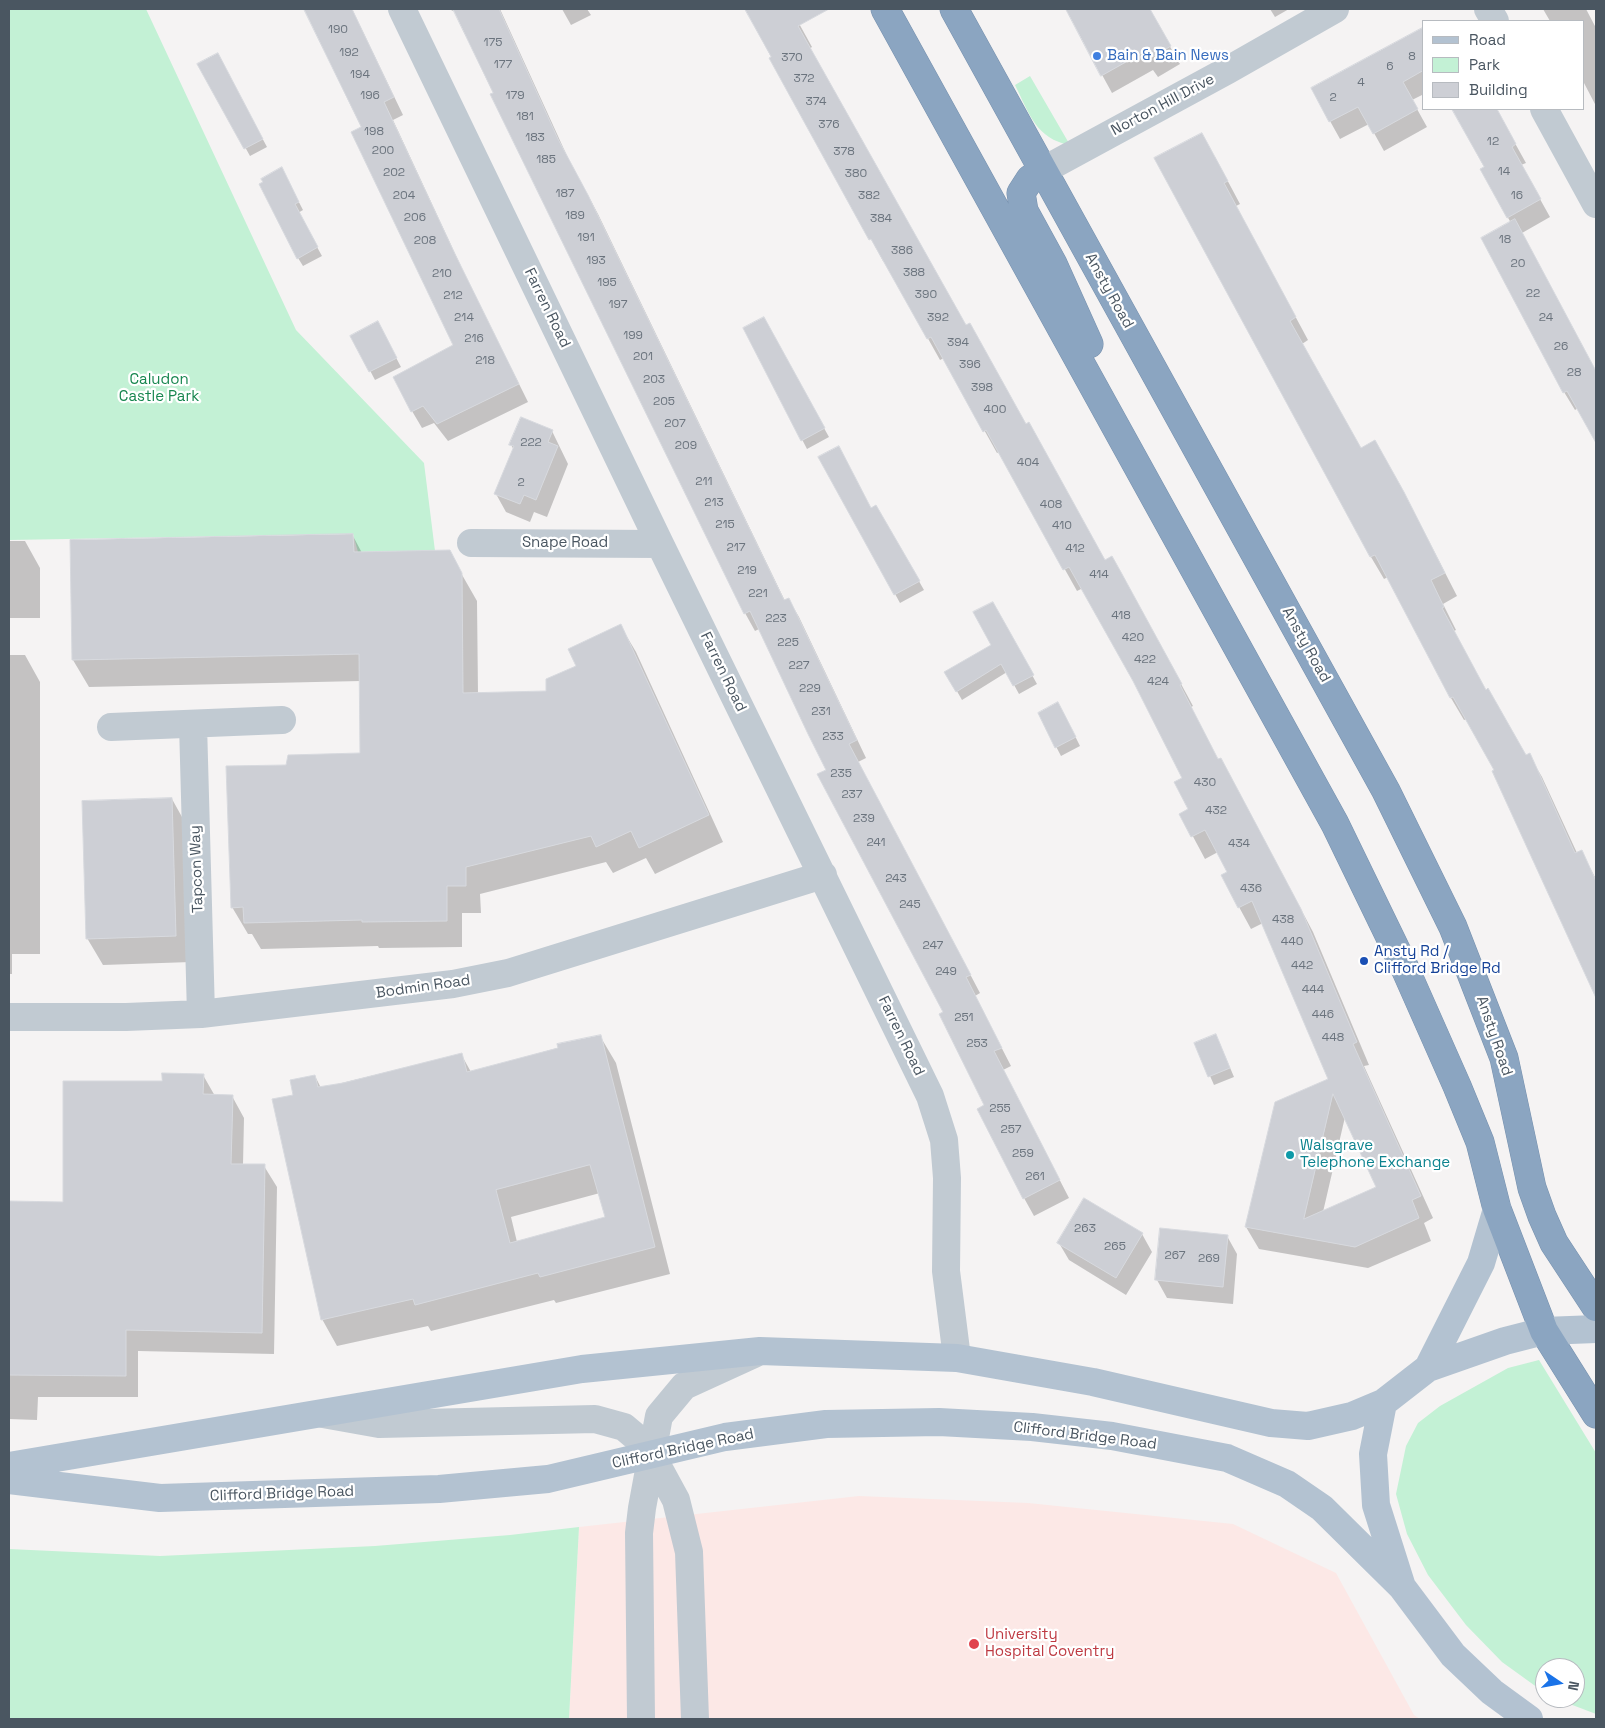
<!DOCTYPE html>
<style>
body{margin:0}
#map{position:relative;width:1605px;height:1728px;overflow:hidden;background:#f5f3f3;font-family:"Space Grotesk",sans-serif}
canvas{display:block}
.frame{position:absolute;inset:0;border:10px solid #4a5661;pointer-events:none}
.legend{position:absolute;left:1422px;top:20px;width:162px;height:90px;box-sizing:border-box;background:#fff;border:1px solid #b7bbc0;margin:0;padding:6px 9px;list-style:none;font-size:15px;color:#4a5661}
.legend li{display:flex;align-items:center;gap:10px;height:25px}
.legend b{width:25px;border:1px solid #b7bbc0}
.north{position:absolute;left:1535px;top:1658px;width:50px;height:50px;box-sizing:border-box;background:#fff;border:1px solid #b7bbc0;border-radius:50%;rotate:102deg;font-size:14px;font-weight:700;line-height:20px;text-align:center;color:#4a5661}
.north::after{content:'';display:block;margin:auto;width:18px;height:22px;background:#1a73e8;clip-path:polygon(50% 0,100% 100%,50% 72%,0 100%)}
</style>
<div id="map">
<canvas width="1605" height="1728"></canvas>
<div class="frame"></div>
<ul class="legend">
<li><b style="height:6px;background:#b3c2d1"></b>Road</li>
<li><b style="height:14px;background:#c3f1d5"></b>Park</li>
<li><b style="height:14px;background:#cdcfd5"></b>Building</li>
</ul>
<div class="north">N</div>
</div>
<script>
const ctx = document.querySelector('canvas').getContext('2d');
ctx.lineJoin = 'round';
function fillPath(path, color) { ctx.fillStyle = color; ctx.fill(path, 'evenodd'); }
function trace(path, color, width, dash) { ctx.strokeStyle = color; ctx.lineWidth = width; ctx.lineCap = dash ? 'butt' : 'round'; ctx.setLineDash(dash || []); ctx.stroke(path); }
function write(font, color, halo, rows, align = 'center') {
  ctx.font = font + ' "Space Grotesk",sans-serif'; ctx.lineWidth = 4.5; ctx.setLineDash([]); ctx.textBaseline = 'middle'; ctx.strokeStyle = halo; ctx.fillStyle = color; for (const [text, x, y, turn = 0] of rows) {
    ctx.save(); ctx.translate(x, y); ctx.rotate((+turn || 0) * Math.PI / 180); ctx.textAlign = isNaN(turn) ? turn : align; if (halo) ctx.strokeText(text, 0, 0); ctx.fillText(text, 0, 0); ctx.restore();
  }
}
fillPath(new Path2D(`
 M 859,1496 L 1028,1503 L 1233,1524 L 1336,1573 L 1414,1715 L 1420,1719 L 569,1719 L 579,1527 Z`), '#fce8e6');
fillPath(new Path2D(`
 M 9,9 L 146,9 L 296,330 L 424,463 L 435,551 L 358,552 L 353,534 L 9,540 Z
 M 1030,76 L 1070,145 C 1036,139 1029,113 1015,85 Z
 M 1539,1360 L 1596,1453 L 1596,1714 L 1554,1698 L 1575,1698 L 1575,1668 L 1545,1668 L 1545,1693 L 1502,1662 L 1466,1625 L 1428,1575 L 1407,1534 L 1396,1494 L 1406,1446 L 1418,1423 L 1440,1406 L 1508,1368 Z
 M 579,1527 L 569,1719 L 9,1719 L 9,1549 L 160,1556 L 375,1546 L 510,1535 Z`), '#c3f1d5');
fillPath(new Path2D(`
 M 306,9 L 352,9 L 403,115 L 393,120 L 464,273 L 528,402 L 448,441 L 434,423 L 422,428 L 412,411 L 454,345 L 363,128 Z
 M 451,9 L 500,9 L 568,158 L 598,214 L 785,601 L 789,600 L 799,617 L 866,758 L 858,762 L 980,993 L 975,996 L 1011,1066 L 1003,1070 L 1069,1198 L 1034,1216 L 1024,1198 L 945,1013 L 759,629 L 755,631 L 745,613 L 455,10 L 452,11 Z
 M 562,9 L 587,9 L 591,15 L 571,25 Z
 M 746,9 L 791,9 L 812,47 L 809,49 L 966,327 L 1105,561 L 1124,579 L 1193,706 L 1191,707 L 1218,760 L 1221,759 L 1233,781 L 1313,932 L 1369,1065 L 1364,1066 L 1433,1218 L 1424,1223 L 1431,1241 L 1368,1268 L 1259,1249 L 1246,1227 L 1329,1079 L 1263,923 L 1251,929 L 1239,907 L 1229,872 L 1218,852 L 1205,859 L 1181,814 L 1190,809 L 1184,778 L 1134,680 L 1083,588 L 1077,591 L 999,452 L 997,453 L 944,358 L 940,360 L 884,260 L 883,261 ZM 1345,1117 L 1378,1187 L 1323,1212 Z
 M 1066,9 L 1129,9 L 1131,14 L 1153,17 L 1180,64 L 1158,77 L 1153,70 L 1112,93 Z
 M 1270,9 L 1289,9 L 1275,17 Z
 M 1543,9 L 1586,9 L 1596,28 L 1596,106 L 1584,83 L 1584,21 L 1550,21 Z
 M 1424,30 L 1424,94 L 1412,100 L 1427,127 L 1384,151 L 1369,124 L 1340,139 L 1330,121 Z
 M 222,63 L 267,147 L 250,156 L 199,64 Z
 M 1469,109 L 1496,109 L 1526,163 L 1521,165 L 1550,217 L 1522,233 L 1596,373 L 1596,443 L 1578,408 L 1575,410 L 1564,392 L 1511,223 L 1481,170 L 1486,167 L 1457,115 Z
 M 1215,157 L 1240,204 L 1236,206 L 1308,340 L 1302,344 L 1361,449 L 1387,464 L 1416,516 L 1457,596 L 1443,604 L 1456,630 L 1454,631 L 1486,691 L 1526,756 L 1529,755 L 1542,777 L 1577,853 L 1581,851 L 1596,879 L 1596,995 L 1496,770 L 1467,719 L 1464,720 L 1451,698 L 1388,577 L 1384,579 L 1371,557 L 1156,159 Z
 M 286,177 L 303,210 L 298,213 L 322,256 L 303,266 L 298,258 Z
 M 763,319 L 829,437 L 807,449 L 745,329 Z
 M 382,331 L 401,367 L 375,380 L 352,336 Z
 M 552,431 L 568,464 L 547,517 L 534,512 L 530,522 L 506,512 L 496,494 L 514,450 L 511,445 Z
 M 820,458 L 871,509 L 876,506 L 924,590 L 900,603 Z
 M 353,536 L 362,553 L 449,552 L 477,601 L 478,694 L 548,692 L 620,625 L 636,652 L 723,842 L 655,874 L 646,858 L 613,873 L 606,862 L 480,894 L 481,913 L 462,913 L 462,947 L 379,948 L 378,946 L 261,949 L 252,934 L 248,934 L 232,907 L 287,766 L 362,754 L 361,681 L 89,687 L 73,660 Z
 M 9,541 L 25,541 L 40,568 L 40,618 L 9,618 Z
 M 992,603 L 1037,684 L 1019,694 L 1007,672 L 962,700 L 946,672 L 992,645 Z
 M 9,655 L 25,655 L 40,682 L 40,954 L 12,954 L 12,974 L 9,974 Z
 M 1063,712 L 1080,746 L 1061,756 L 1039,714 Z
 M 172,799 L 187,826 L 191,962 L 103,965 L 87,938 Z
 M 600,1036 L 616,1063 L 670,1274 L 556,1303 L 554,1300 L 431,1331 L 428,1326 L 337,1346 L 322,1319 L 294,1096 L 315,1076 L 321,1088 L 461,1054 L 471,1072 ZM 600,1193 L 606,1218 L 517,1242 L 511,1217 Z
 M 1196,1044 L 1220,1044 L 1234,1077 L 1214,1085 Z
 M 203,1075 L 215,1096 L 232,1096 L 244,1118 L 243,1165 L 264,1166 L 277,1187 L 274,1354 L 138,1351 L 138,1397 L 38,1397 L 37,1420 L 9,1419 L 9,1202 L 64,1203 L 163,1082 Z
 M 1142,1234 L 1152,1252 L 1126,1295 L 1069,1260 L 1059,1243 Z
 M 1227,1236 L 1237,1254 L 1233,1304 L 1167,1298 L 1157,1280 Z`), '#0003');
const building = new Path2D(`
 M 304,9 L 352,9 L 394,97 L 384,102 L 455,254 L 519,384 L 437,424 L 423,406 L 411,412 L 393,377 L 453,345 L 351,132 L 361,127 Z
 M 453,9 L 499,9 L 558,139 L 588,195 L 784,600 L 789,598 L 857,740 L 849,744 L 971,975 L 966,977 L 1002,1048 L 994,1051 L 1060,1180 L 1023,1199 L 977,1109 L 984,1105 L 939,1014 L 943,1012 L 817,774 L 826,770 L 808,734 L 750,611 L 744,614 L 490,94 L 493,93 Z
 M 745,9 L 829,9 L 798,26 L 966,325 L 970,323 L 1026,424 L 1029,422 L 1105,560 L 1112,556 L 1122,574 L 1182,684 L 1180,685 L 1218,759 L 1221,758 L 1301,909 L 1357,1042 L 1353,1044 L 1421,1196 L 1412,1200 L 1419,1218 L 1355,1247 L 1245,1227 L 1275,1102 L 1328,1079 L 1252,901 L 1238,908 L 1221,875 L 1227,872 L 1205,830 L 1191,837 L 1179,814 L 1188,809 L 1174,782 L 1182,778 L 1133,681 L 1069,567 L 1063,570 L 986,430 L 983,432 L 931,337 L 927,339 L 871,239 L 869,240 L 769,58 L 771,57 ZM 1333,1094 L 1376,1187 L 1304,1219 Z
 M 1066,9 L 1150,9 L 1171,46 L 1147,60 L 1142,53 L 1101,76 Z
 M 1424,27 L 1424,70 L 1403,82 L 1418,109 L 1373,134 L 1358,107 L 1329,122 L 1311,88 Z
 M 218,53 L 263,139 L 244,149 L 197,64 Z
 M 1452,109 L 1497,109 L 1516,144 L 1512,147 L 1541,199 L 1507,218 L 1480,169 L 1484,167 Z
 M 1202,133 L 1228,181 L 1224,183 L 1296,317 L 1290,321 L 1361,448 L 1375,440 L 1404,492 L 1445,573 L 1431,580 L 1444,607 L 1442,608 L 1486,690 L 1488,688 L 1526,755 L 1530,753 L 1575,853 L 1582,850 L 1596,881 L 1596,998 L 1492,771 L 1494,770 L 1453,697 L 1450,698 L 1375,555 L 1370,557 L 1154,158 Z
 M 282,167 L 299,202 L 295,204 L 318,247 L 297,259 L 259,184 L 263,182 L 261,179 Z
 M 1515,219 L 1596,371 L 1596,443 L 1567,391 L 1563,393 L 1481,238 Z
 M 764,317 L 825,428 L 801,441 L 743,328 Z
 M 378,321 L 397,358 L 369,372 L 350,336 Z
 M 521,417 L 553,430 L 548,442 L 558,446 L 536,500 L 524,495 L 520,504 L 494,494 L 514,446 L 509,445 Z
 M 839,446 L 871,508 L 876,505 L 920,581 L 894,595 L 818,457 Z
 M 353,534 L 354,552 L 450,550 L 462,573 L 463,693 L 546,691 L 546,679 L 576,666 L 568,649 L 621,624 L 709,815 L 639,848 L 631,831 L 596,847 L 591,836 L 466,867 L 466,886 L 447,886 L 447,921 L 362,922 L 362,920 L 244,923 L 243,907 L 231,908 L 226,766 L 286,765 L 288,755 L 360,753 L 359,654 L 72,660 L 70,540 Z
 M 993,602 L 1034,675 L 1013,686 L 1001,664 L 956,692 L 944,672 L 991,645 L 973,612 Z
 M 1058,702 L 1076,737 L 1055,748 L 1038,713 Z
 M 172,798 L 176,936 L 86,939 L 82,801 Z
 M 1216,1034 L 1230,1068 L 1208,1077 L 1194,1043 Z
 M 601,1035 L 655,1247 L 540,1277 L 538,1273 L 415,1305 L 413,1299 L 321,1320 L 272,1099 L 293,1095 L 290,1080 L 315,1075 L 318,1087 L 343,1083 L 462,1053 L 467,1072 L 558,1048 L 557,1044 ZM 590,1165 L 605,1217 L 510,1243 L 496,1190 Z
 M 162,1073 L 204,1074 L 203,1094 L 233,1095 L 231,1164 L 265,1164 L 262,1333 L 126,1330 L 126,1376 L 9,1375 L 9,1201 L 63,1202 L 63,1081 L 162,1081 Z
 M 1084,1198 L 1143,1233 L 1116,1278 L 1057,1243 Z
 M 1160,1228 L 1228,1235 L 1223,1287 L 1155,1280 Z`);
fillPath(building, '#cdcfd5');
trace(building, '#d7d9de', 1);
const highway = new Path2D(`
 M 885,9 L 1335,824 L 1403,964 L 1457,1086 L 1480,1142 L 1497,1209 L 1544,1331 L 1596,1414
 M 954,9 L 1386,791 L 1453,927 L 1504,1058 L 1532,1188 L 1542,1216 L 1554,1243 L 1596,1307
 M 1042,171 L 1030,179 L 1021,193 L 1024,211 L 1053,264 L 1089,344`);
trace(highway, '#7690ad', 29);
trace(new Path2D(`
 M 402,9 L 660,544 L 930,1096 L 944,1140 L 947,1178 L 946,1271 L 957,1358
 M 1488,9 L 1495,21
 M 1544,109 L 1596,204
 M 1042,171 L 1228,70 L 1335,9
 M 471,543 L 660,544
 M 193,724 L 201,1014
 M 111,727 L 282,720
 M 9,1017 L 126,1017 L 201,1014 L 453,984 L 508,973 L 823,875
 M 323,1414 L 379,1424 L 595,1419 L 624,1427 L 643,1443 L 651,1454 L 676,1500 L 689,1552 L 695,1719
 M 641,1719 L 639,1533 L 642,1508 L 659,1416 L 684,1386 L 754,1354`), '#c1cad2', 28);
trace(new Path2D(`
 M 1428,1368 L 1481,1263 L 1497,1209
 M 1383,1403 L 1373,1454 L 1376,1505 L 1402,1587 L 1453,1655 L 1492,1692 L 1529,1719
 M 9,1466 L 582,1369 L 760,1351 L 957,1358 L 1093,1382 L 1271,1423 L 1308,1426 L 1352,1416 L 1383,1403 L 1428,1368 L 1505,1341 L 1544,1331 L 1596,1329
 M 9,1480 L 160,1498 L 439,1489 L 548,1479 L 725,1437 L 826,1424 L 939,1422 L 1032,1427 L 1112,1436 L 1227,1458 L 1287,1484 L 1322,1508 L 1402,1587`), '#b3c2d1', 28);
trace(highway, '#8ba5c1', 28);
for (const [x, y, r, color] of [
 [1097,56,5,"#3f7fe0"],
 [1364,961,5,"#1a4fb4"],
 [1290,1155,5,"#0f9aa8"],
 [974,1644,6,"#e0444e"]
]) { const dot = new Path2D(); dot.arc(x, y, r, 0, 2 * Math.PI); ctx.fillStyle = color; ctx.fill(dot); trace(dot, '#fff', 2); }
write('12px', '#6b747e', null, [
 ["190",338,30],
 ["175",493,43],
 ["192",349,53],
 ["8",1412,57],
 ["370",792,58],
 ["177",503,65],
 ["6",1390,67],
 ["194",360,75],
 ["372",804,79],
 ["4",1361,83],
 ["196",370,96],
 ["179",515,96],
 ["2",1333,98],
 ["374",816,102],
 ["181",525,117],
 ["376",829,125],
 ["198",374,132],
 ["183",535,138],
 ["12",1493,142],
 ["200",383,151],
 ["378",844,152],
 ["185",546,160],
 ["14",1504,172],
 ["202",394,173],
 ["380",856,174],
 ["187",565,194],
 ["204",404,196],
 ["382",869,196],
 ["16",1517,196],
 ["189",575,216],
 ["206",415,218],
 ["384",881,219],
 ["191",586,238],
 ["18",1505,240],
 ["208",425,241],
 ["386",902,251],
 ["193",596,261],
 ["20",1518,264],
 ["388",914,273],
 ["210",442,274],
 ["195",607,283],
 ["22",1533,294],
 ["390",926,295],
 ["212",453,296],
 ["197",618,305],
 ["214",464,318],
 ["392",938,318],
 ["24",1546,318],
 ["199",633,336],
 ["216",474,339],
 ["394",958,343],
 ["26",1561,347],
 ["201",643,357],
 ["218",485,361],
 ["396",970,365],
 ["28",1574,373],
 ["203",654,380],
 ["398",982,388],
 ["205",664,402],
 ["400",995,410],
 ["207",675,424],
 ["222",531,443],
 ["209",686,446],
 ["404",1028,463],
 ["211",704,482],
 ["2",521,483],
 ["213",714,503],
 ["408",1051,505],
 ["215",725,525],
 ["410",1062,526],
 ["217",736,548],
 ["412",1075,549],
 ["219",747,571],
 ["414",1099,575],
 ["221",758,594],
 ["418",1121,616],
 ["223",776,619],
 ["420",1133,638],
 ["225",788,643],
 ["422",1145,660],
 ["227",799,666],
 ["424",1158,682],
 ["229",810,689],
 ["231",821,712],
 ["233",833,737],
 ["235",841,774],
 ["430",1205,783],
 ["237",852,795],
 ["432",1216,811],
 ["239",864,819],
 ["241",876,843],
 ["434",1239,844],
 ["243",896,879],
 ["436",1251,889],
 ["245",910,905],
 ["438",1283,920],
 ["440",1292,942],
 ["247",933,946],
 ["442",1302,966],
 ["249",946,972],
 ["444",1313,990],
 ["446",1323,1015],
 ["251",964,1018],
 ["448",1333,1038],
 ["253",977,1044],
 ["255",1000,1109],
 ["257",1011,1130],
 ["259",1023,1154],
 ["261",1035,1177],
 ["263",1085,1229],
 ["265",1115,1247],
 ["267",1175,1256],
 ["269",1209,1259]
]);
write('15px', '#366cbe', '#fff', [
 ["Bain & Bain News",1107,56]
], 'left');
write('15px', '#4a5661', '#fff', [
 ["Norton Hill Drive",1163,105,-28],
 ["Ansty Road",1109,291,61],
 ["Farren Road",547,308,64],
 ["Snape Road",565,543],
 ["Ansty Road",1306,645,61],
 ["Farren Road",723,672,64],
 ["Tapcon Way",197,869,-92],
 ["Bodmin Road",423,987,-8],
 ["Farren Road",901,1036,64],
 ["Ansty Road",1494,1036,71],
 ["Clifford Bridge Road",1085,1436,7],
 ["Clifford Bridge Road",683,1449,-12],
 ["Clifford Bridge Road",282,1494,-2]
]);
write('15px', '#17864f', '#fff', [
 ["Caludon",159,380],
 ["Castle Park",159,397]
]);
write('15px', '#164399', '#fff', [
 ["Ansty Rd /",1374,952],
 ["Clifford Bridge Rd",1374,969]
], 'left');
write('15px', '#0d838f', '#fff', [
 ["Walsgrave",1300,1146],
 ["Telephone Exchange",1300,1163]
], 'left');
write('15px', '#be3a42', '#fff', [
 ["University",985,1635],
 ["Hospital Coventry",985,1652]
], 'left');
</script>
